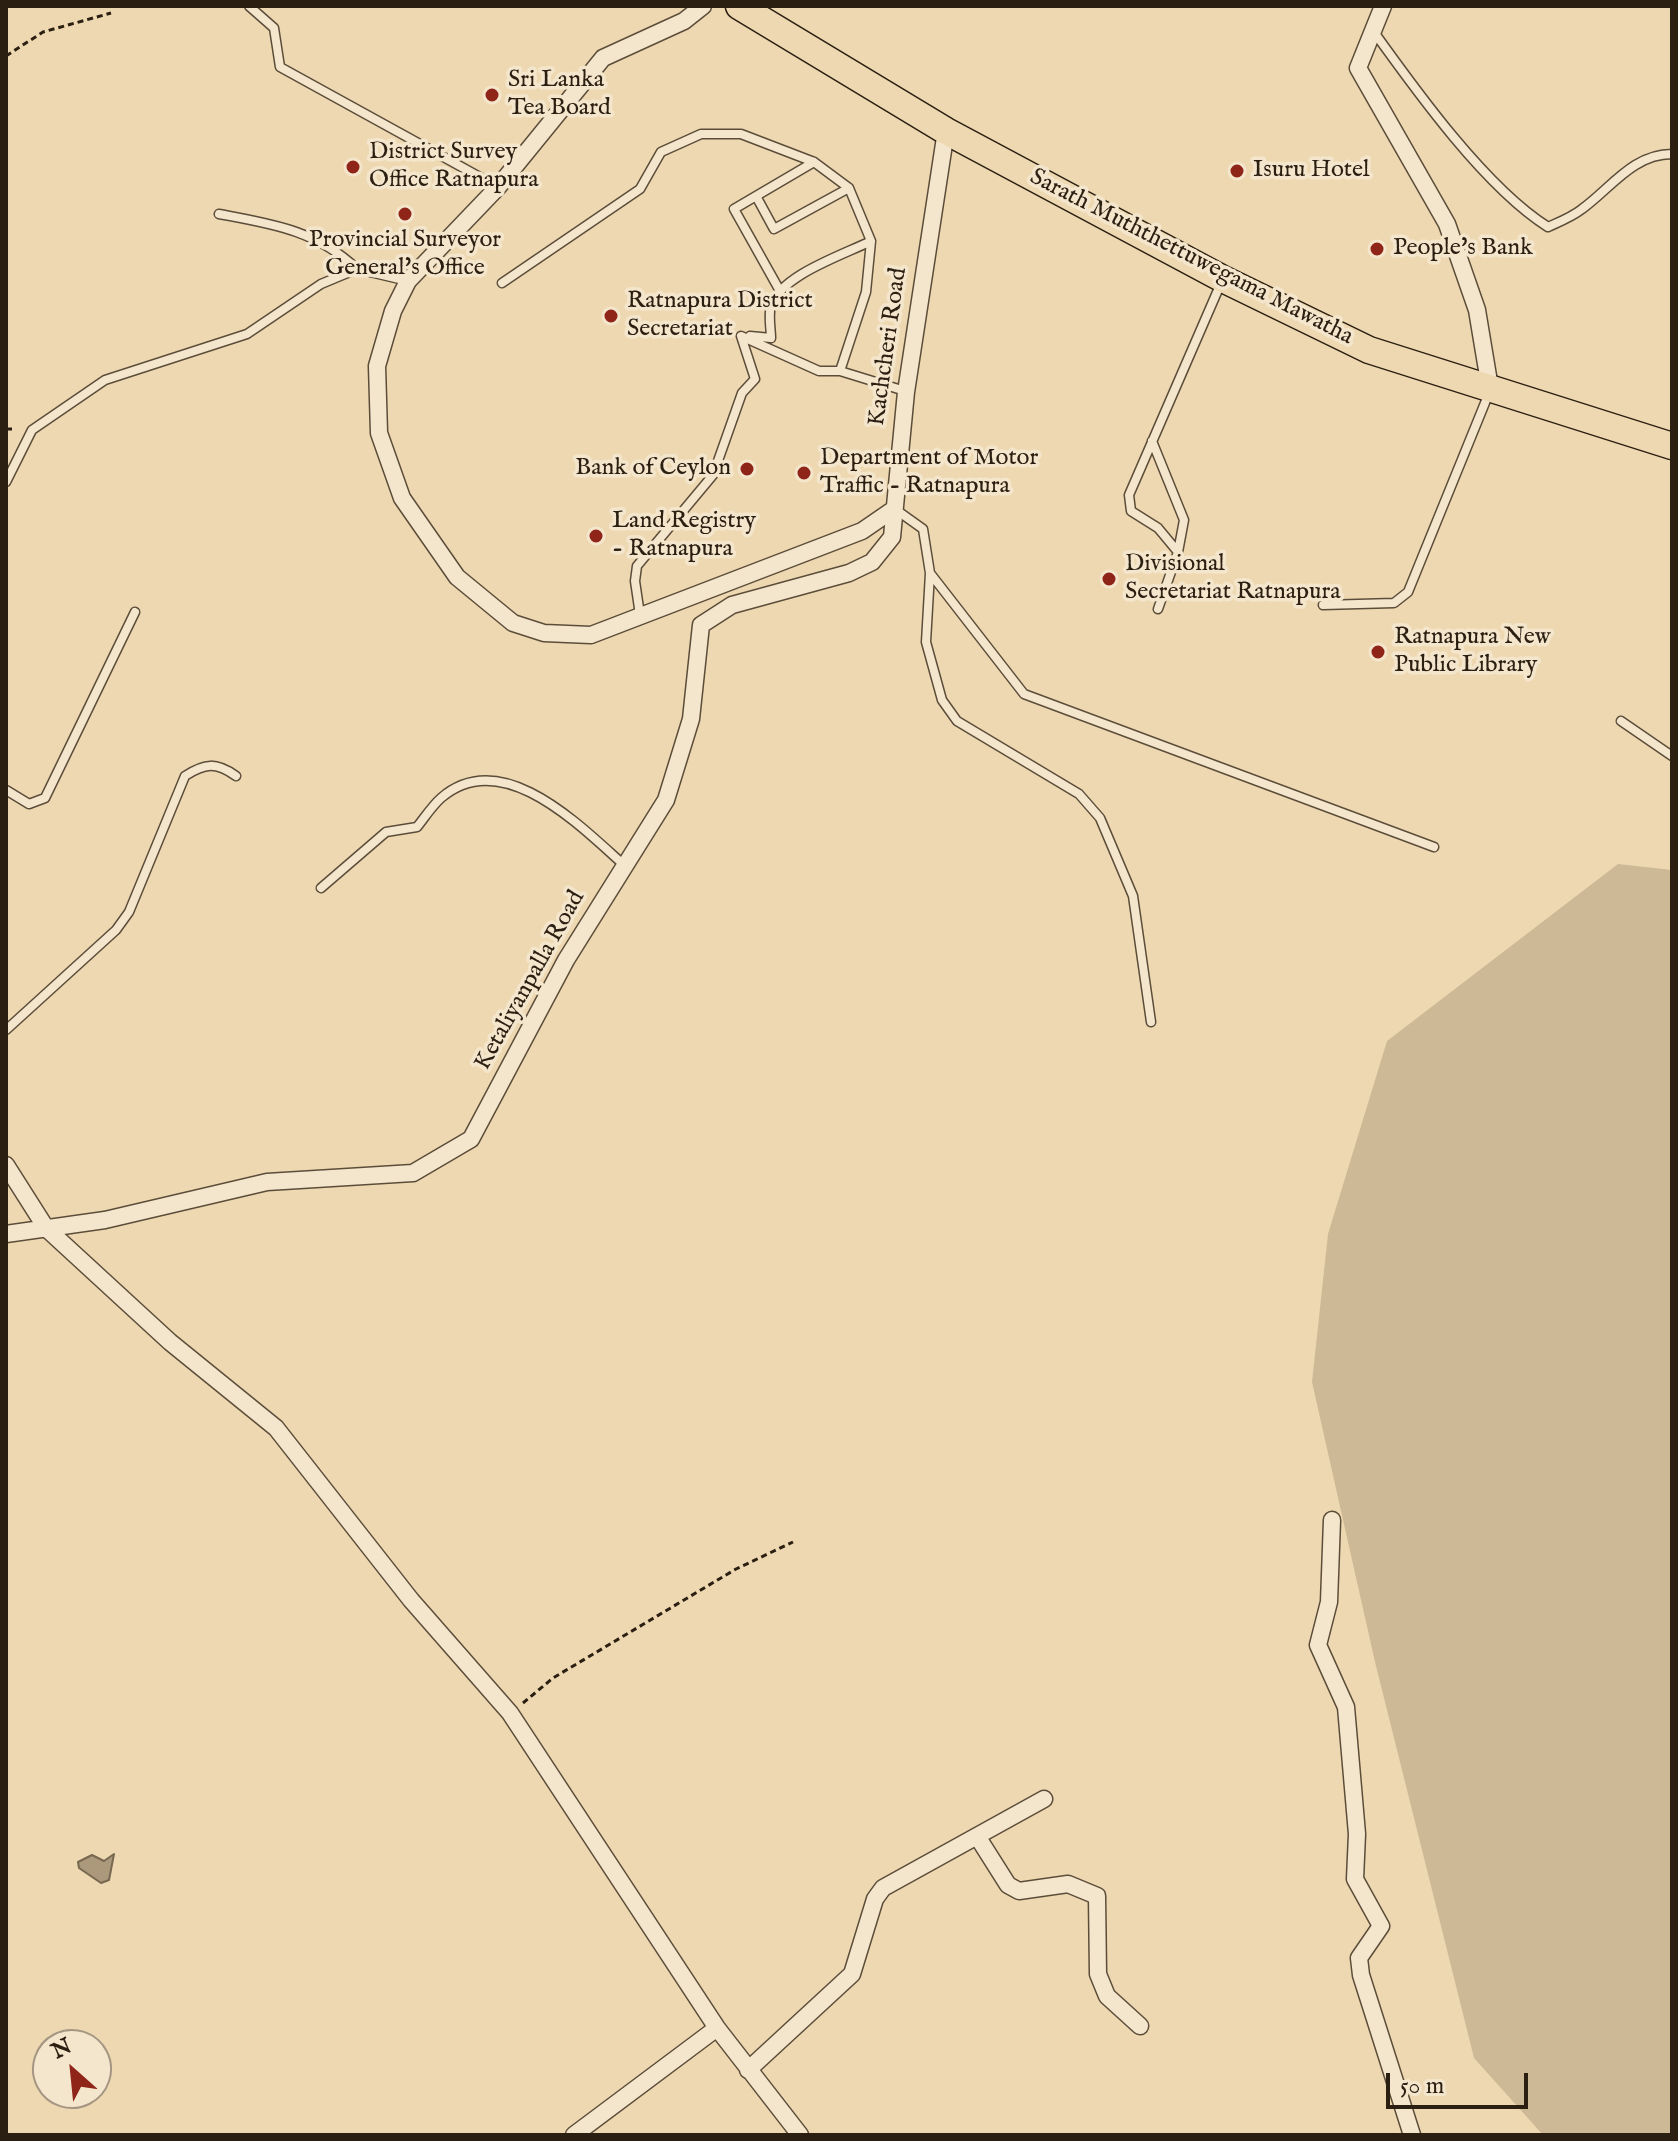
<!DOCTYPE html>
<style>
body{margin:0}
#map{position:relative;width:1678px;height:2141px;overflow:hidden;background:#eed8b1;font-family:"IM FELL English",serif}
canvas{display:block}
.frame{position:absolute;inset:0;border:8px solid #2b1f12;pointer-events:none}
.north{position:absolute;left:32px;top:2029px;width:80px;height:80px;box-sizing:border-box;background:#f4e6cc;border:2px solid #a49682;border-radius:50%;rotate:333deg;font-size:22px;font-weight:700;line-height:32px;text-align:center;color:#2b1f12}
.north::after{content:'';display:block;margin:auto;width:28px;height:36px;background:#8f2418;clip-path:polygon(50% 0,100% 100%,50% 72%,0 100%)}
.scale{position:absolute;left:1386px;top:2073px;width:142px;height:36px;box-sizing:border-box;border:4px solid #2b1f12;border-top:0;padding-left:10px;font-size:24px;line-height:28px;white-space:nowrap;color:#2b1f12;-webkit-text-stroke:6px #f4e6cc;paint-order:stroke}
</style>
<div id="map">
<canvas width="1678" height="2141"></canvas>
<div class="frame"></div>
<div class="north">N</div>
<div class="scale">50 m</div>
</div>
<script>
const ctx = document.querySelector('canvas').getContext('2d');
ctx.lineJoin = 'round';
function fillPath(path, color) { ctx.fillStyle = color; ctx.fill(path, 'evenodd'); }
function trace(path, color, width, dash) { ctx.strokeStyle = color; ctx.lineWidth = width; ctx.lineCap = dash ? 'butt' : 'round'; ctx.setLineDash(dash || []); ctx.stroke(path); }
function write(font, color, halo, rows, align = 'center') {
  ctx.font = font + ' "IM FELL English",serif'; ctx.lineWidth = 7; ctx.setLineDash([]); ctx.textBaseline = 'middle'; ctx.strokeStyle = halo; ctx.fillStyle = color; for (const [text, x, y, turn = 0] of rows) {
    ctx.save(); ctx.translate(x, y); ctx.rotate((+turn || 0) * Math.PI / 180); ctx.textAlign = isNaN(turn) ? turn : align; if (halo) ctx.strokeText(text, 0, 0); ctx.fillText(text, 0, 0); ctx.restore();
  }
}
fillPath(new Path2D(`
 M 1618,864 L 1672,870 L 1672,2135 L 1543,2135 L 1474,2058 L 1375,1662 L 1312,1382 L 1328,1234 L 1387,1041 Z`), '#cdb996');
const water = new Path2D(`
 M 114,1854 L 109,1880 L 101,1883 L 79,1868 L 78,1862 L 92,1855 L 104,1861 Z`);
fillPath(water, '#ac997b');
trace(water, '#786851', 2);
const service = new Path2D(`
 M 249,6 L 274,28 L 280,67 L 498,187
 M 1374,32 C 1417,92 1486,188 1548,227 C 1559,222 1572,217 1582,209 C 1611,188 1633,154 1672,154
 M 756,196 L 774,229 L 849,188
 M 219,214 C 272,224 316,230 357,269
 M 502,283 L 640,189 L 661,152 L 701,134 L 741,134 L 814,162 L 849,188 L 871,241 L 866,292 L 840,371
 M 780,291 L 734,209 L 814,162
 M 750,336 L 771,338 C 771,329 768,315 771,306 C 781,275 843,255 871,241
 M 1152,441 L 1184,520 L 1178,552
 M 6,482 L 32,430 L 105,380 L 247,334 L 321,284 L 357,269 L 408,281
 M 895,509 L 923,529 L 930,573 L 926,642 L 942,700 L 957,721 L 1079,794 L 1100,818 L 1133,896 L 1151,1022
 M 930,573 L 1024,694 L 1434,847
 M 1323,605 L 1394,603 L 1408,592 L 1489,393
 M 1158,609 L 1178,552 L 1158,528 L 1131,511 L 1129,495 L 1221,283
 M 640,615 L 635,581 L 637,566 L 713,475 L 742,393 L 755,379 L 741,336 L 819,371 L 840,371 L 905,391
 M 1621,721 L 1672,756
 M 6,790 L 29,804 L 45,798 L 135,612
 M 321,888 L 386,832 L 417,827 C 425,817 432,806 441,798 C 502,745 580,826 624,865
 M 6,1030 L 116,930 L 129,912 L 185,776 C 205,763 216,762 236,776`);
const minor = new Path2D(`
 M 703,6 L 684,21 L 603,58 L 498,187 L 408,281 L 393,311 L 377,366 L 379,433 L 402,498 L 457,577 L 513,623 L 544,633 L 591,635 L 862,531 L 894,509
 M 1383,6 L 1358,68 L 1447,224 L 1477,310 L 1490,388
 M 6,1165 L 46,1228 L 170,1342 L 276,1428 L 411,1600 L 510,1713 L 717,2028 L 800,2135
 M 6,1234 L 105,1220 L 267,1182 L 413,1173 L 471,1139 L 566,960 L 666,800 L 691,719 L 701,625 L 732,605 L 849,573 L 872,562 L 892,537 L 906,392 L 946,131
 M 1332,1520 L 1329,1602 L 1318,1645 L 1346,1707 L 1357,1834 L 1355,1879 L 1381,1926 L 1359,1958 L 1361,1975 L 1412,2135
 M 977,1836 L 1008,1885 L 1019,1891 L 1068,1884 L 1097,1896 L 1098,1974 L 1107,1996 L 1140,2026
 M 748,2070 L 852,1974 L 875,1899 L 883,1888 L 1044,1799
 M 574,2135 L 717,2028`);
const primary = new Path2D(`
 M 739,6 L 946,131 L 1223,279 L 1369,350 L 1672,446`);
trace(service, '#5c4d3a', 11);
trace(minor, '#5c4d3a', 19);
trace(primary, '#2b1f12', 29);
trace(new Path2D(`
 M 6,56 L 43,32 L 111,13
 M 6,429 L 16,429
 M 523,1703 L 553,1678 L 736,1569 L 793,1542`), '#2b1f12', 3, [6, 4]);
trace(service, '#f4e6cc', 8);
trace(minor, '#f4e6cc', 16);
trace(primary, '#eed8b1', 26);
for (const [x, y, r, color] of [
 [492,95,8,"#8f2418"],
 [353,167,8,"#8f2418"],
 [1237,171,8,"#8f2418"],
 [405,214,8,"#8f2418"],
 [1377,249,8,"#8f2418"],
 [611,316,8,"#8f2418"],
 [747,469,8,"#8f2418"],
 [804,473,8,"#8f2418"],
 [596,536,8,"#8f2418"],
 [1109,579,8,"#8f2418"],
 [1378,652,8,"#8f2418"]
]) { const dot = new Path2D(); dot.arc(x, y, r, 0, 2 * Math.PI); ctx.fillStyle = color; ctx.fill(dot); trace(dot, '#f4e6cc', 3); }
write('24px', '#2b1f12', '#f4e6cc', [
 ["Sri Lanka",508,81],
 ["Tea Board",508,109],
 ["District Survey",369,153],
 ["Office Ratnapura",369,181],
 ["Isuru Hotel",1253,171],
 ["Provincial Surveyor",405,241,"center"],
 ["General's Office",405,269,"center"],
 ["People's Bank",1393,249],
 ["Ratnapura District",627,302],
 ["Secretariat",627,330],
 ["Department of Motor",820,459],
 ["Traffic - Ratnapura",820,487],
 ["Bank of Ceylon",731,469,"right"],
 ["Land Registry",612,522],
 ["- Ratnapura",612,550],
 ["Divisional",1125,565],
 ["Secretariat Ratnapura",1125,593],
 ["Ratnapura New",1394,638],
 ["Public Library",1394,666]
], 'left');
write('24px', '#2b1f12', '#f4e6cc', [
 ["Sarath Muththettuwegama Mawatha",1191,258,27],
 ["Kachcheri Road",889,347,-82],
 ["Ketaliyanpalla Road",531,981,-61]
]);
</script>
